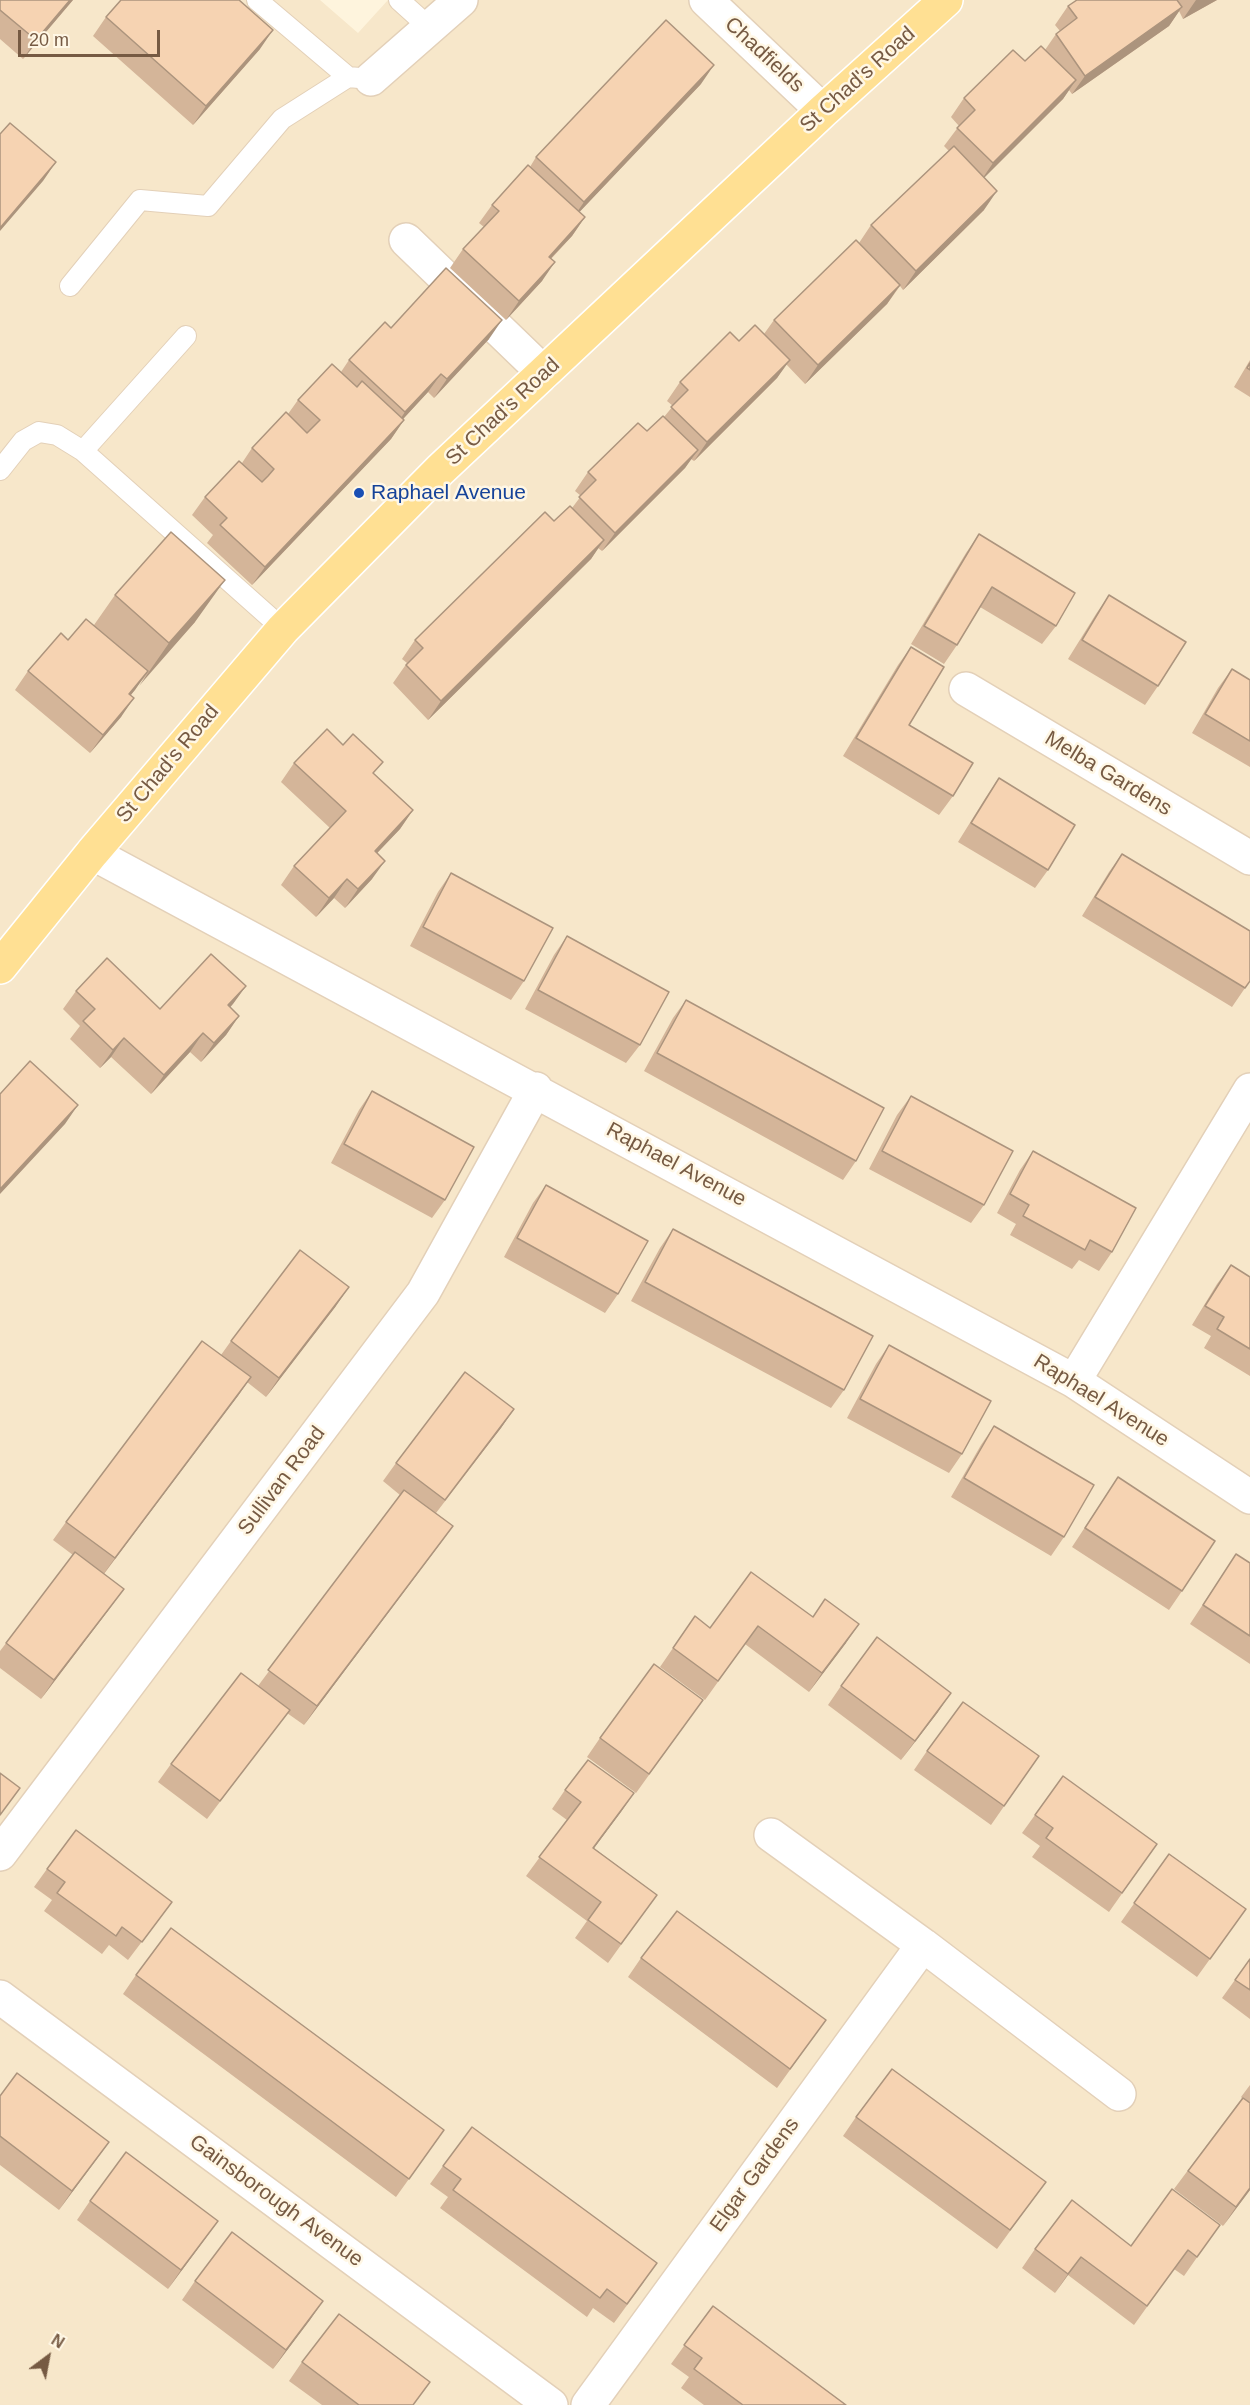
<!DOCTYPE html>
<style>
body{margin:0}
#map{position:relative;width:1250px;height:2405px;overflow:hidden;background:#fef4dd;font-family:Helvetica,sans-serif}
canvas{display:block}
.north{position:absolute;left:18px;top:2327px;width:60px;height:60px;-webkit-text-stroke:4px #fff7e5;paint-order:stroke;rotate:32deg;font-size:16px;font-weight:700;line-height:24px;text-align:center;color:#765a43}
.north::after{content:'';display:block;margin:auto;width:21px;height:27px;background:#765a43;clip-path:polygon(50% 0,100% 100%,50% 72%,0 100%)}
.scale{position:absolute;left:18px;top:30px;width:142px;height:27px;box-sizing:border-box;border:3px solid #765a43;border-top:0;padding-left:8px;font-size:18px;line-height:21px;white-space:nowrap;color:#765a43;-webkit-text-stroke:4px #fff7e5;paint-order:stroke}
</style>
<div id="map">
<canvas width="1250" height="2405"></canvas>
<div class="north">N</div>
<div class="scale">20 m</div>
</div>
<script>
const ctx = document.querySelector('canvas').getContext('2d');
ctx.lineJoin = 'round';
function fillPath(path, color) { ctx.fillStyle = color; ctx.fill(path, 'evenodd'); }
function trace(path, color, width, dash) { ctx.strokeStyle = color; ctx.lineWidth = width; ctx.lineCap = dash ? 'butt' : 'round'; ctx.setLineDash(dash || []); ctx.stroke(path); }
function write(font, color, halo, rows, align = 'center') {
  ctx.font = font + ' Helvetica,sans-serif'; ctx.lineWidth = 5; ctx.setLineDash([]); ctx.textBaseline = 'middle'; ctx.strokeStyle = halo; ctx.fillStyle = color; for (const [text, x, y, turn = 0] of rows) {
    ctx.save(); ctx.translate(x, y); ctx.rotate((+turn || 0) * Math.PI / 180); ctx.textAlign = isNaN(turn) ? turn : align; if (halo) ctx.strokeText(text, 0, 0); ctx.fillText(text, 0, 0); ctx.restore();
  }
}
fillPath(new Path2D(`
 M 0,0 L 320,0 L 358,33 L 388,0 L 1250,0 L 1250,2405 L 0,2405 Z`), '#f7e7ca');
const service = new Path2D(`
 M 257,0 L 348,77
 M 399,0 L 430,28
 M 70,286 L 140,200 L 208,206 L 282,119 L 348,77 L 371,79
 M 83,451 L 186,336
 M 0,470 L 23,441 L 39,432 L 57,435 L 83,451 L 283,629`);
const minor = new Path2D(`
 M 706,0 L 823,111
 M 371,79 L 461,0
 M 406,240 L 544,373
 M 966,689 L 1250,858
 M 92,853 L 1074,1381 L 1250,1497
 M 1074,1381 L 1250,1090
 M 771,1835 L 923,1945 L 1119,2094
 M 0,1854 L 423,1293 L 536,1089
 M 0,1997 L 551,2405
 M 588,2405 L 923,1945`);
const primary = new Path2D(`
 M 0,967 L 92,853 L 283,629 L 440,470 L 823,111 L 946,0`);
trace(service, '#e3d0b8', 22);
trace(minor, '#e3d0b8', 36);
trace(primary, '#fff', 36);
trace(service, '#fff', 20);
trace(minor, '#fff', 33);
trace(primary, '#ffe093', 33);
fillPath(new Path2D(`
 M 0,0 L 73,0 L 23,59 L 0,39 Z
 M 1077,0 L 1217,0 L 1183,19 L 1179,11 L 1169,26 L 1072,94 L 1069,90 L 1063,99 L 984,177 L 984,210 L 903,290 L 900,286 L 887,304 L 805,384 L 786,364 L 777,378 L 694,461 L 691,459 L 685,468 L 602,551 L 598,548 L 591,559 L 428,720 L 393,683 L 407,663 L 402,659 L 415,640 L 554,521 L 572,508 L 581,496 L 575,491 L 588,472 L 647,431 L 664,417 L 673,406 L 667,401 L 680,382 L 739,341 L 764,334 L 774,320 L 859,243 L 871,225 L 949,151 L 944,146 L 959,126 L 951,117 L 964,98 L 1045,50 L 1056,34 L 1060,31 L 1055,25 L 1068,6 Z
 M 106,17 L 260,49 L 193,125 L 93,36 Z
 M 701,84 L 579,212 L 585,217 L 572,236 L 551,259 L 542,281 L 506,320 L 450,268 L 463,249 L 484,227 L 479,223 L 492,205 L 530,167 L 536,157 Z
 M 391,328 L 489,339 L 434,398 L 428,392 L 403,419 L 404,420 L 391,439 L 252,585 L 207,543 L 213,535 L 192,515 L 205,497 L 242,463 L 252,448 L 288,414 L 298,400 L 341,372 L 349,360 Z
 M 1250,360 L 1250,397 L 1234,387 Z
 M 979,534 L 1056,626 L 1042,644 L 980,607 L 957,645 L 944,664 L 911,644 L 966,553 Z
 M 115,595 L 195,622 L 138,685 L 131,695 L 121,717 L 90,753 L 15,690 L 28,671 L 68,640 L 94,625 Z
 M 1109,595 L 1158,686 L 1145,705 L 1068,659 L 1096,614 Z
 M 911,647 L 909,725 L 953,796 L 939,815 L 843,756 L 898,665 Z
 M 1232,669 L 1250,680 L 1250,767 L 1192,733 L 1218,688 Z
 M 294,763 L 374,775 L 413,810 L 400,829 L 377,853 L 372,879 L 345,908 L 334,898 L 316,917 L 281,885 L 294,866 L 330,828 L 281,782 Z
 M 999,778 L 1048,870 L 1035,888 L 958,842 L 986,797 Z
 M 1122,854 L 1245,988 L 1232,1007 L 1082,916 L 1109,872 Z
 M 451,873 L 524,981 L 511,1000 L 410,946 L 438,892 Z
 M 567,936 L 640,1045 L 626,1063 L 525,1009 L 554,955 Z
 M 246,986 L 230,1007 L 239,1016 L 226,1035 L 201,1062 L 190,1052 L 151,1094 L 111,1057 L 100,1068 L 70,1039 L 80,1026 L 63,1009 L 76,991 L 160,1009 Z
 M 686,1000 L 856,1161 L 843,1180 L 644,1071 L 673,1018 Z
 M 372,1091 L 445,1200 L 432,1218 L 331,1163 L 359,1110 Z
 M 911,1096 L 984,1205 L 971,1223 L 869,1169 L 897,1115 Z
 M 1033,1151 L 1112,1252 L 1099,1271 L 1079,1260 L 1072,1269 L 1010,1235 L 1016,1224 L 997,1213 L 1020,1170 Z
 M 546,1185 L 618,1294 L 605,1313 L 504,1257 L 533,1203 Z
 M 673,1229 L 844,1390 L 831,1408 L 631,1301 L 660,1248 Z
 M 1231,1265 L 1250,1277 L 1250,1376 L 1204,1348 L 1211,1336 L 1192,1325 L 1217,1284 Z
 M 336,1306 L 266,1397 L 247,1382 L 104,1574 L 110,1608 L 41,1699 L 0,1668 L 0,1651 L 73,1555 L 53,1540 L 66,1522 L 221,1355 L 231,1341 Z
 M 889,1345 L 962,1454 L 949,1473 L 847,1418 L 876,1364 Z
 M 514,1409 L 501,1428 L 436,1513 L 453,1526 L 304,1725 L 287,1713 L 207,1819 L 158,1782 L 171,1764 L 258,1686 L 400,1495 L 383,1481 L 396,1463 Z
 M 994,1426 L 1064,1537 L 1051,1556 L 951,1497 L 981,1445 Z
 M 1118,1477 L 1182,1591 L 1169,1610 L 1072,1547 Z
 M 1236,1554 L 1250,1563 L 1250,1664 L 1190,1624 Z
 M 751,1572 L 846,1643 L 809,1692 L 745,1644 L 705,1700 L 660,1667 L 695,1616 L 710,1628 Z
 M 841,1686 L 938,1712 L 901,1760 L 828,1705 Z
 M 690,1718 L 636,1793 L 587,1757 L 600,1738 Z
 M 927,1751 L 1039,1756 L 991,1825 L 914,1770 Z
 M 565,1790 L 634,1793 L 594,1848 L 657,1895 L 608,1963 L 575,1938 L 587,1921 L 526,1876 L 567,1820 L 552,1809 Z
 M 1035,1815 L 1157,1844 L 1109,1912 L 1032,1857 L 1040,1846 L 1022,1833 Z
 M 1169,1854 L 1246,1909 L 1197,1977 L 1121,1922 Z
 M 47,1869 L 172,1902 L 128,1960 L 109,1945 L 102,1954 L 44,1911 L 52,1900 L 34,1887 Z
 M 641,1958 L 826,2020 L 777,2088 L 628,1977 Z
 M 1250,1959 L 1250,2019 L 1222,1998 Z
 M 136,1975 L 444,2130 L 396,2197 L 123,1994 Z
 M 1250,2085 L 1250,2190 L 1223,2226 L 1174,2189 L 1242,2098 L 1241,2097 Z
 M 0,2096 L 109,2142 L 59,2210 L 0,2165 Z
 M 856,2117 L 1046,2182 L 997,2249 L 843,2136 Z
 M 443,2166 L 644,2282 L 614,2323 L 593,2308 L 587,2317 L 440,2208 L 448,2197 L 430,2184 Z
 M 90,2201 L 218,2221 L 168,2289 L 77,2220 Z
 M 1207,2243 L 1184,2276 L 1174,2269 L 1134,2325 L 1068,2275 L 1055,2293 L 1022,2268 L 1035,2249 Z
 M 195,2281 L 323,2301 L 273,2369 L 182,2300 Z
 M 713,2306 L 846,2405 L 704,2405 L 681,2388 L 689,2377 L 671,2364 Z
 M 302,2362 L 414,2405 L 322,2405 L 289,2381 Z`), '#d4b599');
fillPath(new Path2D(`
 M 70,0 L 73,0 L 23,59 L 36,40 Z
 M 1196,0 L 1217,0 L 1183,19 Z
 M 1182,7 L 1169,26 L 1072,94 L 1085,76 Z
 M 273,30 L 260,49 L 193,125 L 206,106 Z
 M 714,65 L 701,84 L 571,221 L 584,202 Z
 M 1076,80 L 1063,99 L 980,182 L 993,163 Z
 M 56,162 L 43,181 L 0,231 L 0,228 Z
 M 997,191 L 984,210 L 903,290 L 916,271 Z
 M 585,217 L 572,236 L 535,275 L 549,257 Z
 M 555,262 L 542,281 L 506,320 L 519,301 Z
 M 900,285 L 887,304 L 805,384 L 818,365 Z
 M 502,320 L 489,339 L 434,398 L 447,379 Z
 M 790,360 L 777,378 L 694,461 L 707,442 Z
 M 441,374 L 428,392 L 392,431 L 405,412 Z
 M 404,420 L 391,439 L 252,585 L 265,567 Z
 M 698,450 L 685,468 L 602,551 L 615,533 Z
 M 604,540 L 591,559 L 428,720 L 441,701 Z
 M 225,580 L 195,622 L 139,686 L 169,643 Z
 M 148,671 L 135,690 L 116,712 L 129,694 Z
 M 134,698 L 121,717 L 90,753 L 103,735 Z
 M 413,810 L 400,829 L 361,870 L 375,851 Z
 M 385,861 L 372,879 L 345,908 L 358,889 Z
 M 347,879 L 334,898 L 316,917 L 329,898 Z
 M 246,986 L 233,1004 L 215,1024 L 228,1005 Z
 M 239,1016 L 226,1035 L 201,1062 L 214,1043 Z
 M 203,1033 L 190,1052 L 151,1094 L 164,1075 Z
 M 124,1038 L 111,1057 L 100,1068 L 113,1050 Z
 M 78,1105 L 65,1124 L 0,1194 L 0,1189 Z
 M 349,1287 L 336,1306 L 266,1397 L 279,1378 Z
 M 251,1377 L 238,1396 L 102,1576 L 115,1558 Z
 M 514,1409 L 501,1428 L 431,1518 L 445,1500 Z
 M 453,1526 L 440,1544 L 304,1725 L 317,1706 Z
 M 124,1589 L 110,1608 L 41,1699 L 54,1680 Z
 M 859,1624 L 846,1643 L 809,1692 L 822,1673 Z
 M 951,1693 L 938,1712 L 901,1760 L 915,1741 Z
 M 634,1793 L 621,1812 L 580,1867 L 593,1848 Z
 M 109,2142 L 96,2160 L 59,2210 L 72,2191 Z
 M 1250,2188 L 1250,2190 L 1223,2226 L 1236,2207 Z
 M 218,2221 L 205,2239 L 168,2289 L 181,2270 Z
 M 1081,2257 L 1055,2293 L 1068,2274 Z
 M 323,2301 L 310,2320 L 273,2369 L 286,2350 Z`), '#ac947d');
const building = new Path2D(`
 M 0,0 L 70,0 L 36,40 L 0,10 Z
 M 121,0 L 239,0 L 273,30 L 206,106 L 106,17 Z
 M 1077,0 L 1177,0 L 1182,7 L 1085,76 L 1056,34 L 1077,18 L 1068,6 Z
 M 666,20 L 714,65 L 584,202 L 536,157 Z
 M 1041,46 L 1076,80 L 993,163 L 957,128 L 975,110 L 964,98 L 1013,50 L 1025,61 Z
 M 10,123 L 56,162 L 0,228 L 0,134 Z
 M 954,146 L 997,191 L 916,271 L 871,225 Z
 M 528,165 L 585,217 L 549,257 L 555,262 L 519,301 L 463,249 L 499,211 L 492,205 Z
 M 856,240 L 900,285 L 818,365 L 774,320 Z
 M 446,268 L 502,320 L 447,379 L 441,374 L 405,412 L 349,360 L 385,322 L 391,328 Z
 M 755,325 L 790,360 L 707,442 L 671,407 L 688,390 L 680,382 L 730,332 L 739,341 Z
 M 1250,363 L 1250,370 L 1247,368 Z
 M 332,364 L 357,387 L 362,381 L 404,420 L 265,567 L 220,525 L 227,518 L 205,497 L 239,461 L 262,482 L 268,476 L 274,469 L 252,448 L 286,412 L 307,433 L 320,420 L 298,400 Z
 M 663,416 L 698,450 L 615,533 L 579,497 L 596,480 L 588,472 L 638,423 L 647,431 Z
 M 570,506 L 604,540 L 441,701 L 406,665 L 423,648 L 415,640 L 545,512 L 554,521 Z
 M 171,532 L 225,580 L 169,643 L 115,595 Z
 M 979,534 L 1075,593 L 1056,626 L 992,587 L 957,645 L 924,626 Z
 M 1109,595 L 1186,642 L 1158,686 L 1082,640 Z
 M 86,619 L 148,671 L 129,694 L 134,698 L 103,735 L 28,671 L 61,633 L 68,640 Z
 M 911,647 L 944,667 L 909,725 L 973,763 L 953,796 L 856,738 Z
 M 1232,669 L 1250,680 L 1250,741 L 1205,714 Z
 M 327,729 L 343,745 L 353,734 L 383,762 L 373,773 L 413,810 L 375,851 L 385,861 L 358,889 L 347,879 L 329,898 L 294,866 L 346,811 L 294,763 Z
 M 999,778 L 1075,825 L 1048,870 L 971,823 Z
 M 1122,854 L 1250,931 L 1250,981 L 1245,988 L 1095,897 Z
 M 451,873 L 553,928 L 524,981 L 423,927 Z
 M 567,936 L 669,992 L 640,1045 L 538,990 Z
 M 211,954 L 246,986 L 228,1005 L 239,1016 L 214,1043 L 203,1033 L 164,1075 L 124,1038 L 113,1050 L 83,1021 L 95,1009 L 76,991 L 107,958 L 160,1009 Z
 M 686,1000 L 884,1108 L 856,1161 L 657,1053 Z
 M 30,1061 L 78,1105 L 0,1189 L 0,1094 Z
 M 372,1091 L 474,1147 L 445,1200 L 344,1144 Z
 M 911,1096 L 1013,1151 L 984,1205 L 882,1151 Z
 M 1033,1151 L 1136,1208 L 1112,1252 L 1090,1240 L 1085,1250 L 1023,1216 L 1029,1205 L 1010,1194 Z
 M 546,1185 L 648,1241 L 618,1294 L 517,1238 Z
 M 673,1229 L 873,1336 L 844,1390 L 645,1282 Z
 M 300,1250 L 349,1287 L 279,1378 L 231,1341 Z
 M 1231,1265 L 1250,1277 L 1250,1349 L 1217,1329 L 1224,1317 L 1205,1306 Z
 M 202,1341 L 251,1377 L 115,1558 L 66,1522 Z
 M 889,1345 L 991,1401 L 962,1454 L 860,1399 Z
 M 465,1372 L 514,1409 L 445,1500 L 396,1463 Z
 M 994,1426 L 1094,1485 L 1064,1537 L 964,1478 Z
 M 1118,1477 L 1215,1541 L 1182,1591 L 1085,1528 Z
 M 404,1490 L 453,1526 L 317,1706 L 268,1670 Z
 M 75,1552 L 124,1589 L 54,1680 L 6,1643 Z
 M 1236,1554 L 1250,1563 L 1250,1636 L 1203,1605 Z
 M 751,1572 L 813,1617 L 825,1599 L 859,1624 L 822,1673 L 758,1626 L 718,1681 L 673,1648 L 695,1616 L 710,1628 Z
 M 877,1637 L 951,1693 L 915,1741 L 841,1686 Z
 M 654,1664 L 703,1700 L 649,1774 L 600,1738 Z
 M 241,1673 L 290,1710 L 220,1801 L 171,1764 Z
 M 963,1702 L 1039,1756 L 1004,1806 L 927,1751 Z
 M 588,1760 L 634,1793 L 593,1848 L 657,1895 L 621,1944 L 588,1920 L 601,1902 L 539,1857 L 581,1802 L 565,1790 Z
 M 0,1773 L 20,1788 L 0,1815 Z
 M 1063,1776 L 1157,1844 L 1122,1893 L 1046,1838 L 1053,1828 L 1035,1815 Z
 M 76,1830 L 172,1902 L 142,1942 L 122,1927 L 116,1936 L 57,1893 L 65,1882 L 47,1869 Z
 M 1169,1854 L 1246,1909 L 1210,1959 L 1134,1903 Z
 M 677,1911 L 826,2020 L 790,2069 L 641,1958 Z
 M 171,1928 L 444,2130 L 409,2179 L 136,1975 Z
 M 1250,1959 L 1250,1990 L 1235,1980 Z
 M 892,2069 L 1046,2182 L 1010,2230 L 856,2117 Z
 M 17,2073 L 109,2142 L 72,2191 L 0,2136 L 0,2096 Z
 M 1243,2098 L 1250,2103 L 1250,2188 L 1236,2207 L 1188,2171 Z
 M 472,2127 L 657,2263 L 627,2304 L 607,2289 L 600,2298 L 453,2190 L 461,2179 L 443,2166 Z
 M 126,2152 L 218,2221 L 181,2270 L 90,2201 Z
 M 1172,2189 L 1220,2225 L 1197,2257 L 1188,2250 L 1147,2306 L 1081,2257 L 1068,2274 L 1035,2249 L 1072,2200 L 1131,2246 Z
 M 232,2232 L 323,2301 L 286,2350 L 195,2281 Z
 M 713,2306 L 846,2405 L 743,2405 L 694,2369 L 702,2358 L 684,2345 Z
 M 339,2314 L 430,2382 L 413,2405 L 359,2405 L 302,2362 Z`);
fillPath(building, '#f6d3b2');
trace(building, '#ac947d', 1.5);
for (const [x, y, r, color] of [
 [359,493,6,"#1a4fb4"]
]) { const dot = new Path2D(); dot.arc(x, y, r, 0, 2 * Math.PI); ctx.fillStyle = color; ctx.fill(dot); trace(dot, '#fff7e5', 2); }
write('21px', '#765a43', '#fff7e5', [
 ["Chadfields",764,55,43],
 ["St Chad's Road",858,80,-42],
 ["St Chad's Road",503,412,-43],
 ["St Chad's Road",168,764,-50],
 ["Melba Gardens",1108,774,31],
 ["Raphael Avenue",676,1165,28],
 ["Raphael Avenue",1101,1401,32],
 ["Sullivan Road",282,1481,-53],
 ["Elgar Gardens",755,2175,-54],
 ["Gainsborough Avenue",276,2201,36]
]);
write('21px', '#164399', '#fff7e5', [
 ["Raphael Avenue",371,493]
], 'left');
</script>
